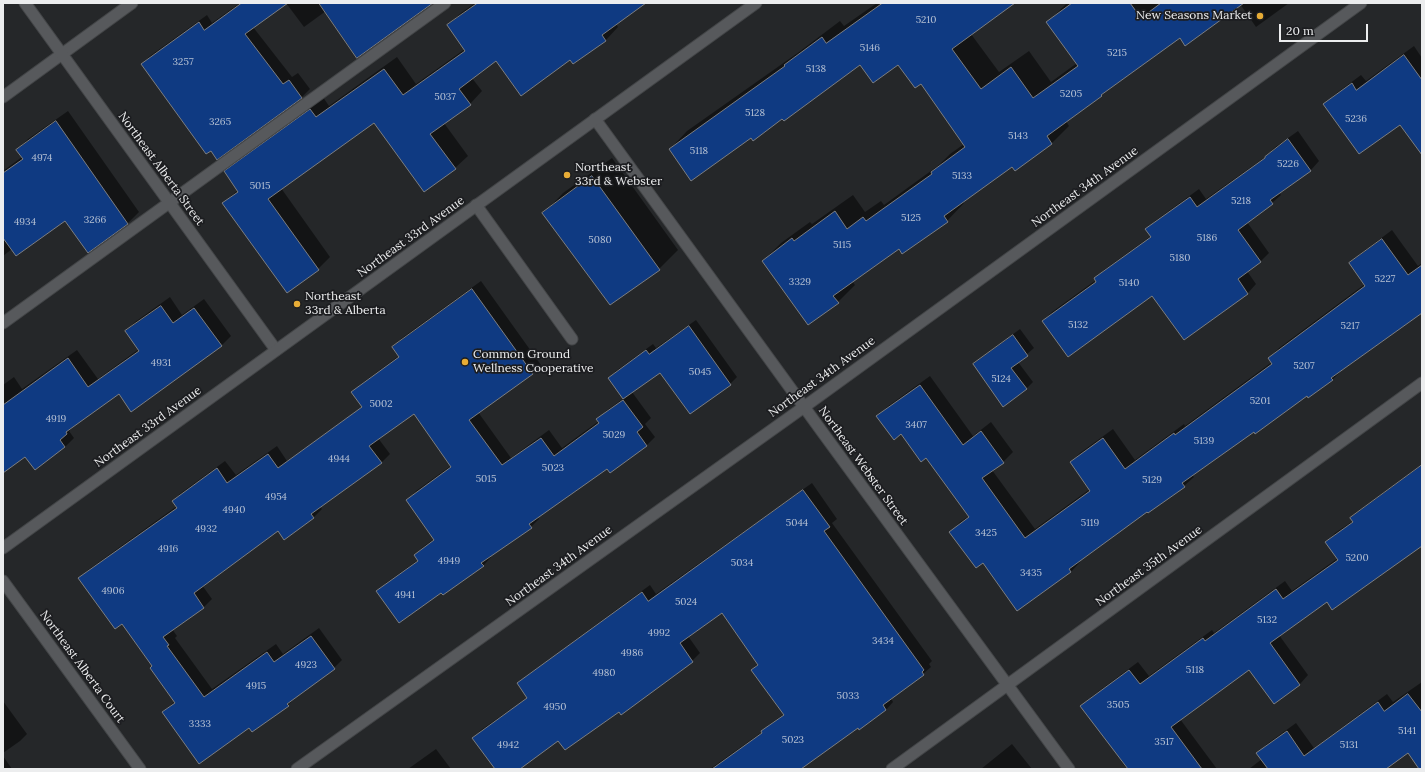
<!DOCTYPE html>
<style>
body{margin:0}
#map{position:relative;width:1425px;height:772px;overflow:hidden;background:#252729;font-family:Lora,serif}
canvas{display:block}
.frame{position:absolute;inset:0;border:4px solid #ecedee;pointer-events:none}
.scale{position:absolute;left:1279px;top:24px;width:89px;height:18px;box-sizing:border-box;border:2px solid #ecedee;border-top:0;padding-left:5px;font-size:12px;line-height:14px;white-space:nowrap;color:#ecedee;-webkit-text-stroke:3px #1c1d20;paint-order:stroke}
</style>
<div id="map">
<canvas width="1425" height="772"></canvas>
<div class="frame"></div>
<div class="scale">20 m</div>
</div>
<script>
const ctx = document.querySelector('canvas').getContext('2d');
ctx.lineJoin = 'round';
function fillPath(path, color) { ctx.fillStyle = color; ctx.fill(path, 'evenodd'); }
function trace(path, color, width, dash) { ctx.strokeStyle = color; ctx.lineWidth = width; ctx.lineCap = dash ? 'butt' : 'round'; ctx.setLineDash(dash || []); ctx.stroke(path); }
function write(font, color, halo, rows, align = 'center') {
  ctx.font = font + ' Lora,serif'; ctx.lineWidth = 3.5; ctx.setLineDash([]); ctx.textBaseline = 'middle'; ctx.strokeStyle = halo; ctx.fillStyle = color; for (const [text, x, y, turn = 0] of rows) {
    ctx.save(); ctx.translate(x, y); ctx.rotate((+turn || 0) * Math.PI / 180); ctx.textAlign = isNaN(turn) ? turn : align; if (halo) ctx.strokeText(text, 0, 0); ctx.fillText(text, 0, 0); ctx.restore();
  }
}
fillPath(new Path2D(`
 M 240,3 L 431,3 L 326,11 L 304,27 L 286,3 L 253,27 L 292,77 L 298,73 L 310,89 L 302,97 L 217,158 L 142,64 L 150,56 L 207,15 L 212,23 Z
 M 475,3 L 645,3 L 616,24 L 618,27 L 606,40 L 573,63 L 570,59 L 497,60 L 472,78 L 482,91 L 470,104 L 444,123 L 468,156 L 455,168 L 374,121 L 281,188 L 330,257 L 318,269 L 223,203 L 238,190 L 226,171 L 238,159 L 323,97 L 329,106 L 397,57 L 416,84 L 465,49 L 448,25 L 461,13 Z
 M 877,3 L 1009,3 L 971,34 L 999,72 L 1029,51 L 1051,82 L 1077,63 L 1048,22 L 1067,3 L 1289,3 L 1256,27 L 1240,4 L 1180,37 L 1066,121 L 1069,126 L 1052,143 L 1015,170 L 1012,166 L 963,201 L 964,203 L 947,221 L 899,248 L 852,281 L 855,285 L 838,302 L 763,261 L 781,243 L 810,222 L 812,224 L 853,195 L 865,212 L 881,201 L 884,205 L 939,165 L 950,154 L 964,144 L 921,82 L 898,63 L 861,64 L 783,118 L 751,136 L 670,149 L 687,131 L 799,52 L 840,21 L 844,26 Z
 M 1414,46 L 1422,58 L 1422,153 L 1400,123 L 1325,104 L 1334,95 L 1361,75 L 1366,81 Z
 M 68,111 L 139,212 L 128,223 L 88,251 L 65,220 L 12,249 L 3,256 L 3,171 L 22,157 L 17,150 L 28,139 Z
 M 1298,131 L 1319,161 L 1311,170 L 1279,192 L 1281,195 L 1272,203 L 1247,222 L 1269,253 L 1261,261 L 1247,271 L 1256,284 L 1248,293 L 1185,339 L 1153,295 L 1043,321 L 1052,312 L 1096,280 L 1095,279 L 1104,270 L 1151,236 L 1147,229 L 1155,221 L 1199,189 L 1206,199 L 1268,155 L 1274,148 Z
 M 612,158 L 678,250 L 659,269 L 544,213 L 563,193 Z
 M 1392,230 L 1418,266 L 1422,263 L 1422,312 L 1342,370 L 1332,380 L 1307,394 L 1192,475 L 1194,477 L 1184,486 L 1147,511 L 1079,560 L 1080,562 L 1071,572 L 1017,610 L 983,562 L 951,532 L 960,522 L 969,516 L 926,456 L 901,433 L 878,416 L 887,407 L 930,376 L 973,436 L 991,422 L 1013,452 L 1003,462 L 992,470 L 1035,529 L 1090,489 L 1071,462 L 1080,453 L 1113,429 L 1135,460 L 1184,424 L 1185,426 L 1272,362 L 1269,358 L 1279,348 L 1365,284 L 1350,263 L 1360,254 Z
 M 481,281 L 541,365 L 533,373 L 478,412 L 511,458 L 549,430 L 562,448 L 599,421 L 598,420 L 606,411 L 624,398 L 609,378 L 616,371 L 653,344 L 656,348 L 696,320 L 737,377 L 730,384 L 660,371 L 632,392 L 651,418 L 645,424 L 655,437 L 646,446 L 607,467 L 538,517 L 539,519 L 531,527 L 490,556 L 491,557 L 483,566 L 441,591 L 378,591 L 386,583 L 418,560 L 415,555 L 423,547 L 435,538 L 408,500 L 416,491 L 452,465 L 414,412 L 378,438 L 390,454 L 381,463 L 320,507 L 322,509 L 313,518 L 278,530 L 202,585 L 212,599 L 204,607 L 172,629 L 177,636 L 175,638 L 212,689 L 276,644 L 283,654 L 319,628 L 342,660 L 334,668 L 296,696 L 296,697 L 288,705 L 249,727 L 164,712 L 175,701 L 153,666 L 122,623 L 79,578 L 88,570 L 177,506 L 173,501 L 181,493 L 225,461 L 236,475 L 277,446 L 287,461 L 363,406 L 353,392 L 361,384 L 400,355 L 394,347 L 402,338 Z
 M 170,297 L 182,315 L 204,299 L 231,336 L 222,345 L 131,410 L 119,393 L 76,424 L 69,431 L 74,438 L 65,447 L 26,455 L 3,471 L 3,385 L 14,377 L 22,389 L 77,350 L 98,379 L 139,349 L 126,331 L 135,322 Z
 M 1020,329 L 1034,348 L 1018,362 L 1033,382 L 1026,389 L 974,364 L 981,358 Z
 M 1422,464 L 1422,545 L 1327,601 L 1279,635 L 1308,675 L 1300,684 L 1274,702 L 1250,668 L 1180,719 L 1217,769 L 1127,769 L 1121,761 L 1122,760 L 1082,706 L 1091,697 L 1138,662 L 1149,676 L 1212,630 L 1214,633 L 1285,581 L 1292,591 L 1338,558 L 1326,542 L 1335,533 L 1353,521 L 1352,518 L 1361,509 Z
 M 812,483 L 837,519 L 832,523 L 932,661 L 929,664 L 931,667 L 923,674 L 891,698 L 893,702 L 886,710 L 858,726 L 799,769 L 710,769 L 762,732 L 770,724 L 784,714 L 752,670 L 758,663 L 722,611 L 688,636 L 700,653 L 692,661 L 621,714 L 619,711 L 558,740 L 518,769 L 496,769 L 474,738 L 481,730 L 528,697 L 518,683 L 526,676 L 650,585 L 656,594 Z
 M 1422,682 L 1422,746 L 1408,752 L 1384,769 L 1249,769 L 1262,759 L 1258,753 L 1267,744 L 1296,723 L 1314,748 L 1387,694 L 1393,702 Z
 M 3,701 L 27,734 L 20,741 L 3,753 Z
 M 1012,744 L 1032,769 L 981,769 Z
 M 436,749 L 451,769 L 408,769 Z
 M 3,756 L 12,769 L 3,769 Z`), '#0007');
const building = new Path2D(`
 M 242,3 L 288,3 L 245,34 L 283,84 L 289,80 L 302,98 L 217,160 L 211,151 L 206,154 L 141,64 L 199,22 L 204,30 Z
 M 319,3 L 433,3 L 357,58 Z
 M 478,3 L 646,3 L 602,35 L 606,41 L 573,64 L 570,60 L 521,96 L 496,61 L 459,89 L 471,105 L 430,134 L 456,169 L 424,192 L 374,123 L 268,199 L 319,270 L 287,293 L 222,203 L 238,192 L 224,171 L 310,109 L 316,117 L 384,69 L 403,95 L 465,51 L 447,25 Z
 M 883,3 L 1015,3 L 952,49 L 981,89 L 1011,67 L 1033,98 L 1078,66 L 1046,22 L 1072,3 L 1130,3 L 1141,18 L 1161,3 L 1244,3 L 1185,46 L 1180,38 L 1101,95 L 1102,96 L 1047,136 L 1052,144 L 1015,171 L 1012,167 L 944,216 L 948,222 L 902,254 L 899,249 L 833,296 L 839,303 L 808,325 L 762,261 L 792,238 L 794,241 L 835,211 L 847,229 L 863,217 L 866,221 L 932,174 L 931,172 L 965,147 L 921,84 L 915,88 L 898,65 L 873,83 L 860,65 L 784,121 L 782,119 L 753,141 L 751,138 L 691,181 L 669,149 L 785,66 L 784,65 L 822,37 L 826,43 Z
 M 1404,55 L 1422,80 L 1422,155 L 1400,125 L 1359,154 L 1323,104 L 1352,83 L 1356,90 Z
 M 56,121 L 128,224 L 88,253 L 65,221 L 16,256 L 3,238 L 3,173 L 23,159 L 16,150 Z
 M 1288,139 L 1311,171 L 1270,200 L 1273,204 L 1238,230 L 1261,262 L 1238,279 L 1248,294 L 1184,340 L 1152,296 L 1068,357 L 1042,321 L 1096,282 L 1094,278 L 1151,237 L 1145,229 L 1190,197 L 1197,207 L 1265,158 L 1265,157 Z
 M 592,176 L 660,270 L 610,305 L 542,213 Z
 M 1382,239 L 1408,275 L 1422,265 L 1422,313 L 1331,378 L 1333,380 L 1308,398 L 1307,396 L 1255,434 L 1254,432 L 1182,483 L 1185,487 L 1148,513 L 1147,512 L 1069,569 L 1071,572 L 1017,611 L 983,563 L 976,568 L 949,532 L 969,517 L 926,458 L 921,462 L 901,434 L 894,440 L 876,416 L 920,385 L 963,445 L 981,431 L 1004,463 L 982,478 L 1025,538 L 1090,491 L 1070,462 L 1103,438 L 1125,469 L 1174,433 L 1175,435 L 1272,364 L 1268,358 L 1365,286 L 1349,263 Z
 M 472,289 L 533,374 L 469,420 L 502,465 L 541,438 L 554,456 L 599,423 L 596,419 L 623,400 L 643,427 L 637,432 L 647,446 L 610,473 L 607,469 L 529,524 L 532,528 L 481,563 L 484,566 L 443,595 L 441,593 L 399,623 L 376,591 L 418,561 L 414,555 L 434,540 L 406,500 L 451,467 L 414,414 L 369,446 L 382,463 L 311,514 L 314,518 L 284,540 L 278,531 L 194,593 L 204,608 L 163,637 L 169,645 L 167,646 L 204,697 L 267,652 L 274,662 L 311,636 L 335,669 L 287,704 L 289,706 L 252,732 L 249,728 L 199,764 L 162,712 L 175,703 L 150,668 L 152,666 L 122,624 L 115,629 L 78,578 L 177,508 L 172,501 L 217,468 L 227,483 L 268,454 L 278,468 L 362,407 L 351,392 L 399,357 L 392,347 Z
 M 161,306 L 173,323 L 194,308 L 222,346 L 131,412 L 119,394 L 66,432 L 67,434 L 60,440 L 65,447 L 35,470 L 25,457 L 3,473 L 3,405 L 68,358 L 88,387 L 139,351 L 125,331 Z
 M 689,326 L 731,385 L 690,414 L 660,373 L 623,399 L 608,378 L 646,350 L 649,354 Z
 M 1013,335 L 1028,356 L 1011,368 L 1027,389 L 1003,407 L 973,364 Z
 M 1422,465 L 1422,546 L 1332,610 L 1327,602 L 1270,643 L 1300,685 L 1274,704 L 1249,670 L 1171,727 L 1202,769 L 1128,769 L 1080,706 L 1129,670 L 1140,684 L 1203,638 L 1205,641 L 1276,589 L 1283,599 L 1338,560 L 1325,542 L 1353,522 L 1350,518 Z
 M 803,490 L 830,527 L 824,531 L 924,670 L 922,672 L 924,675 L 883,705 L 886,710 L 859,730 L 858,728 L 801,769 L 712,769 L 762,733 L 761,731 L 784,715 L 751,670 L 758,665 L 722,613 L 680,643 L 693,662 L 621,715 L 619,712 L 565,750 L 558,741 L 520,769 L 495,769 L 472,738 L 527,698 L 517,683 L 642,592 L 648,601 Z
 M 1408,694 L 1422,712 L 1422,769 L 1419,769 L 1408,753 L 1386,769 L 1268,769 L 1256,753 L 1287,731 L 1304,756 L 1378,702 L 1384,711 Z`);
fillPath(building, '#0f3a82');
trace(building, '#7c7e81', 1);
const service = new Path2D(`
 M 476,205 L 572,339
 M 3,323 L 445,3`);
const minor = new Path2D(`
 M 3,97 L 132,3
 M 595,119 L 823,433 L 1069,769
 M 3,581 L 140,769
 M 297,769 L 804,407 L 1361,3
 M 892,769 L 1422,383`);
const tertiary = new Path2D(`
 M 25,3 L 276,350`);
const secondary = new Path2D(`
 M 3,548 L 756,3`);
trace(service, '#434547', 13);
trace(minor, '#434547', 13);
trace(tertiary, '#434547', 13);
trace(secondary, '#434547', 13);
trace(service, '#57595c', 11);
trace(minor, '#57595c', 11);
trace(tertiary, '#57595c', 11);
trace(secondary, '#57595c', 11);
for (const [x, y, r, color] of [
 [1260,16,4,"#e7ac36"],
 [567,175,4,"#e7ac36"],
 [297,304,4,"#e7ac36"],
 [465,362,4,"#e7ac36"]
]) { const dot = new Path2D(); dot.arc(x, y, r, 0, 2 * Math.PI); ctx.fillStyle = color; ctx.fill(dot); trace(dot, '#1c1d20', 1.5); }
write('10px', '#b5c0d3', null, [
 ["5210",926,20],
 ["5146",870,48],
 ["5215",1117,53],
 ["3257",183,62],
 ["5138",816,69],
 ["5205",1071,94],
 ["5037",445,97],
 ["5128",755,113],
 ["5236",1356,119],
 ["3265",220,122],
 ["5143",1018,136],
 ["5118",699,151],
 ["4974",42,158],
 ["5226",1288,164],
 ["5133",962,176],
 ["5015",260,186],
 ["5218",1241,201],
 ["5125",911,218],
 ["3266",95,220],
 ["4934",25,222],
 ["5186",1207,238],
 ["5080",600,240],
 ["5115",842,245],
 ["5180",1180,258],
 ["5227",1385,279],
 ["3329",800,282],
 ["5140",1129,283],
 ["5132",1078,325],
 ["5217",1350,326],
 ["4931",161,363],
 ["5207",1304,366],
 ["5045",700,372],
 ["5124",1001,379],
 ["5201",1260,401],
 ["5002",381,404],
 ["4919",56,419],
 ["3407",916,425],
 ["5029",614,435],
 ["5139",1204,441],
 ["4944",339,459],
 ["5023",553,468],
 ["5015",486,479],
 ["5129",1152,480],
 ["4954",276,497],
 ["4940",234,510],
 ["5044",797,523],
 ["5119",1090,523],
 ["4932",206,529],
 ["3425",986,533],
 ["4916",168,549],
 ["5200",1357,558],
 ["4949",449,561],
 ["5034",742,563],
 ["3435",1031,573],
 ["4906",113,591],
 ["4941",405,595],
 ["5024",686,602],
 ["5132",1267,620],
 ["4992",659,633],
 ["3434",883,641],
 ["4986",632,653],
 ["4923",306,665],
 ["5118",1195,670],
 ["4980",604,673],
 ["4915",256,686],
 ["5033",848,696],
 ["3505",1118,705],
 ["4950",555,707],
 ["3333",200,724],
 ["5141",1407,731],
 ["5023",793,740],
 ["3517",1164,742],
 ["4942",508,745],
 ["5131",1349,745]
]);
write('12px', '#ecedee', '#1c1d20', [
 ["New Seasons Market",1252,16,"right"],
 ["Northeast",575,168],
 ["33rd & Webster",575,182],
 ["Northeast",305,297],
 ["33rd & Alberta",305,311],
 ["Common Ground",473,355],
 ["Wellness Cooperative",473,369]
], 'left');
write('12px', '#ecedee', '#1c1d20', [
 ["Northeast Alberta Street",161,169,54],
 ["Northeast 34th Avenue",1085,187,-36],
 ["Northeast 33rd Avenue",411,237,-36],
 ["Northeast 34th Avenue",822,377,-36],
 ["Northeast 33rd Avenue",148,427,-36],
 ["Northeast Webster Street",863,466,54],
 ["Northeast 34th Avenue",559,566,-36],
 ["Northeast 35th Avenue",1149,566,-36],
 ["Northeast Alberta Court",82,667,54]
]);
</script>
